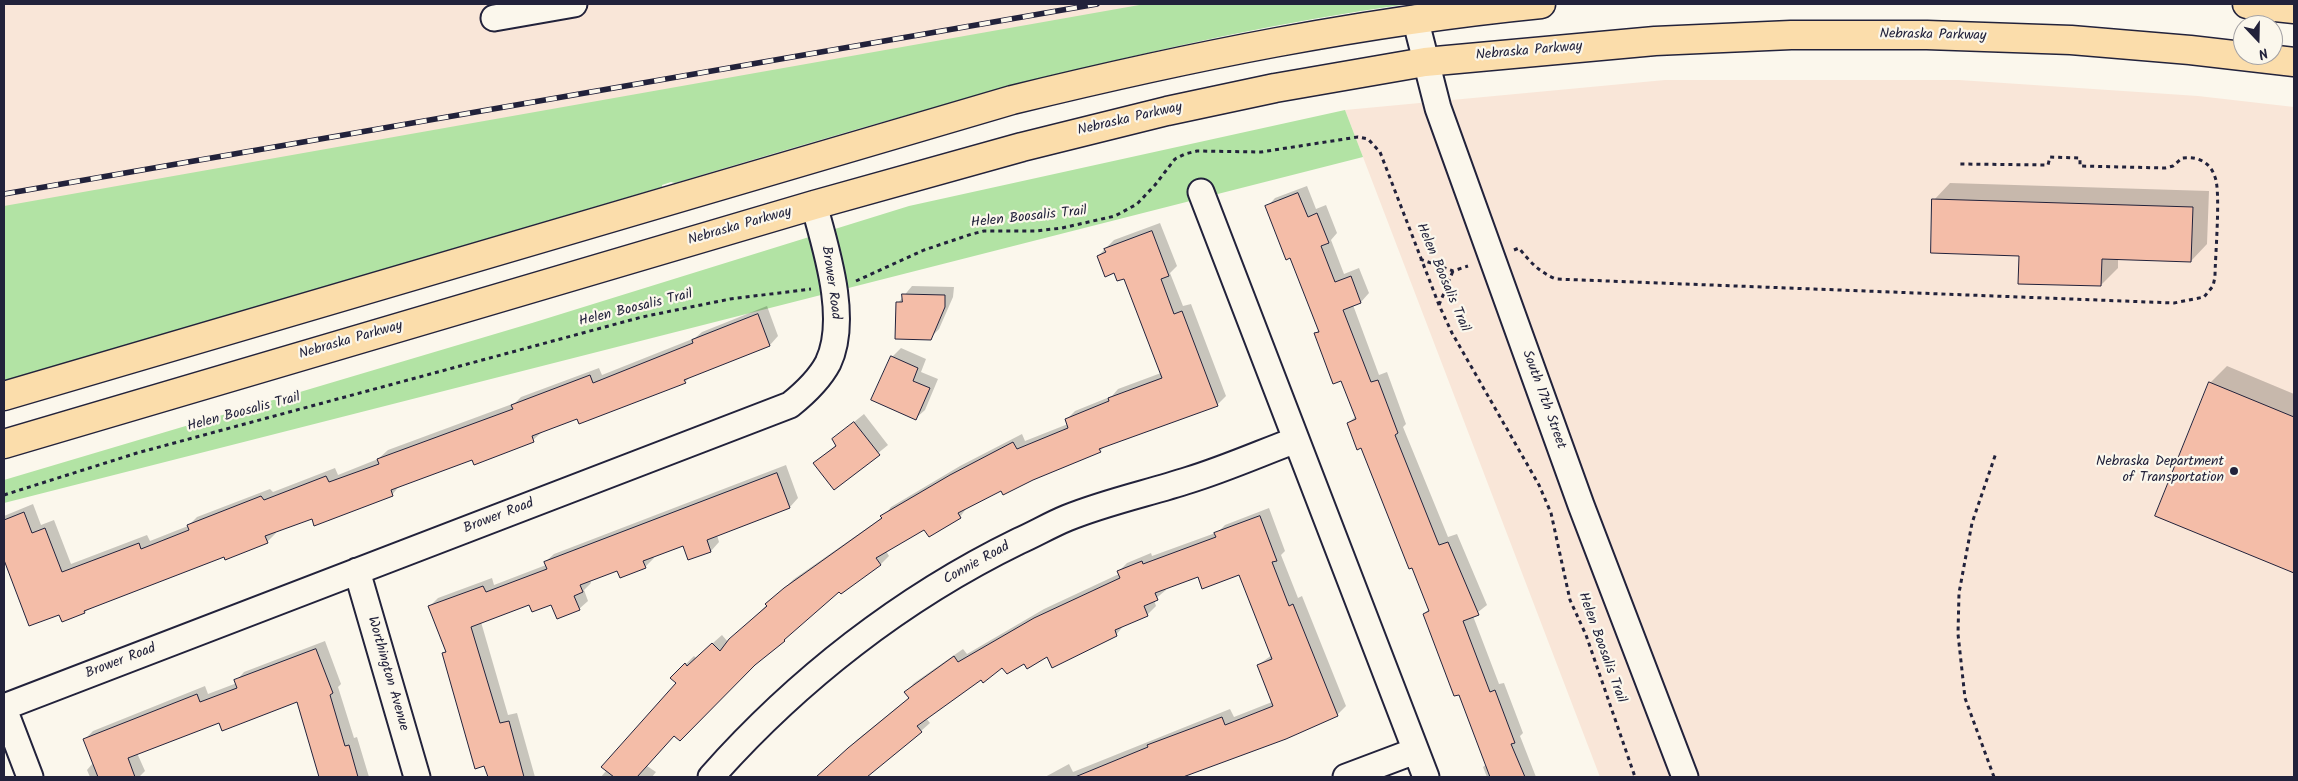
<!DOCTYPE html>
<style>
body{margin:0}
#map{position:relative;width:2298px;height:781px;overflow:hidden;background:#fbf7ec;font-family:Kalam,sans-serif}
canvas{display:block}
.frame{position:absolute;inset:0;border:5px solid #22223b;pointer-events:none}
.north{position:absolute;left:2233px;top:15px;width:50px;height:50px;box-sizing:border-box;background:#fbf7ec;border:1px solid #a4a2a5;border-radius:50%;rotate:159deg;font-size:14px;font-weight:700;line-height:20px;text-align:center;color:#22223b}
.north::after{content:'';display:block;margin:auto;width:18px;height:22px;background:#22223b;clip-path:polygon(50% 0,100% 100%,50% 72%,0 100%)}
</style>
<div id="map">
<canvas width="2298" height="781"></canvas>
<div class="frame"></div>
<div class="north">N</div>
</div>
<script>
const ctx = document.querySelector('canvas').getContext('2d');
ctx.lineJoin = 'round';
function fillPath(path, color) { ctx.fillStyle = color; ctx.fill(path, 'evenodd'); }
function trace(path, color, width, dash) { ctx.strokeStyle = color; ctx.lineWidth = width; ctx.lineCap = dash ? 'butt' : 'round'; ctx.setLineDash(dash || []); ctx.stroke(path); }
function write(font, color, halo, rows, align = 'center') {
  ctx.font = font + ' Kalam,sans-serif'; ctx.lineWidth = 4.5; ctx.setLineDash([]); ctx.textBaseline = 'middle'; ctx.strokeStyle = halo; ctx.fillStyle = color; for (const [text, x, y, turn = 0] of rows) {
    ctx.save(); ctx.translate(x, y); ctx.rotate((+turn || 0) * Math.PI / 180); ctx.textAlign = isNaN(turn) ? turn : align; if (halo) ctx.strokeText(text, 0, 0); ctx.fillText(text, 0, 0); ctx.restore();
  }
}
fillPath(new Path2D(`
 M 4,4 L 1277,4 L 4,237 Z
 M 1665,80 L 1959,80 L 2198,96 L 2294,107 L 2294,777 L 1600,777 L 1345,110 Z`), '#f9e6d8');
fillPath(new Path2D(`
 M 1145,4 L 1408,4 C 1158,39 916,111 675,183 L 671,182 L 662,185 L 662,187 L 4,381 L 4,206 Z
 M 1345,110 L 1363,157 L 4,503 L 4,480 L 532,323 L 909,206 Z`), '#b2e3a4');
fillPath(new Path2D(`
 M 1950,183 L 2209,191 L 2207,244 L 2191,261 L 2118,258 L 2118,268 L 2101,285 L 2020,255 L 1934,200 Z
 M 1307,186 L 1316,209 L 1326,205 L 1337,233 L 1331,240 L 1344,274 L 1359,268 L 1369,293 L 1361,302 L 1353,305 L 1379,375 L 1387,372 L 1406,424 L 1403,427 L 1448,537 L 1457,534 L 1487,605 L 1473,616 L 1499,684 L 1504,683 L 1523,733 L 1520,736 L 1536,777 L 1487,777 L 1483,767 L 1487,764 L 1460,693 L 1424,614 L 1430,608 L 1362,446 L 1348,423 L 1356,416 L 1342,379 L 1315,334 L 1319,330 L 1291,257 L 1267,207 L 1275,198 Z
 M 1160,223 L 1177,266 L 1170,273 L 1183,306 L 1191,304 L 1226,396 L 1217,405 L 1106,445 L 1100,451 L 1002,489 L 968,506 L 960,517 L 929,535 L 925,528 L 886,551 L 889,556 L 881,564 L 840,590 L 674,735 L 647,766 L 656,772 L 652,777 L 601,777 L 677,683 L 672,678 L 694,656 L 696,658 L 722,635 L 728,642 L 794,579 L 883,517 L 891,507 L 960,466 L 1022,434 L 1025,441 L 1068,424 L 1066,420 L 1075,411 L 1112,396 L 1118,389 L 1161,373 L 1125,277 L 1114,272 L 1098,256 L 1114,240 Z
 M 912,286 L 954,287 L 953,297 L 939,329 L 930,338 L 898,303 Z
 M 767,306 L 778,336 L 770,345 L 692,375 L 685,382 L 577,418 L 542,432 L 533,440 L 473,458 L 400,485 L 392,495 L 313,517 L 275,531 L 276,533 L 267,542 L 225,556 L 89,608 L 85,612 L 60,613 L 29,624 L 4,557 L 4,516 L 33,504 L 41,525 L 54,520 L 71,564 L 147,535 L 150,541 L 188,526 L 197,517 L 270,489 L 273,492 L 335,468 L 338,475 L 378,459 L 388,450 L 515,403 L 521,397 L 599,368 L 602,375 L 695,338 L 702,332 Z
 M 901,348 L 926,359 L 921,372 L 938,379 L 925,410 L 916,418 L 892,357 Z
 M 2227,366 L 2294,394 L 2294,572 L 2157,515 L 2210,383 Z
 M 864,414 L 888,445 L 834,489 L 815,463 L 837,444 L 833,439 Z
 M 786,465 L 798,498 L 790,507 L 717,535 L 719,542 L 711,551 L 689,559 L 684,545 L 653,556 L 654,558 L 645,567 L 618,569 L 590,580 L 591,583 L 584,590 L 588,601 L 579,609 L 552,603 L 530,604 L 481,622 L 508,715 L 517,713 L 535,777 L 489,777 L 444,654 L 447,651 L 430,606 L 438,598 L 492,578 L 494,585 L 546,565 L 545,562 L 554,554 Z
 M 1269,508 L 1285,551 L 1281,555 L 1298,598 L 1302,596 L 1346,706 L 1337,715 L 1167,777 L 1045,777 L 1069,764 L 1073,772 L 1230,709 L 1234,717 L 1272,702 L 1258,665 L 1272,655 L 1240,573 L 1198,576 L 1165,588 L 1166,590 L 1154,600 L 1156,606 L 1147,615 L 1124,625 L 1116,635 L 1024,663 L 1002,667 L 981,678 L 926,718 L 930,723 L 921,731 L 865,777 L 818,777 L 858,739 L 910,697 L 906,692 L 914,683 L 963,649 L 967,654 L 1044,609 L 1119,574 L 1118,572 L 1127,563 L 1151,553 L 1152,556 L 1218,532 L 1225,525 Z
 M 325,641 L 341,684 L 338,687 L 354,738 L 357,737 L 369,777 L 320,777 L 297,700 L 220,721 L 137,753 L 145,771 L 139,777 L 90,777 L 87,770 L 93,763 L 84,740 L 93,731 L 205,686 L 208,694 L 237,683 L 236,681 L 244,672 Z`), '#0003');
const building = new Path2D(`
 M 1298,193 L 1308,217 L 1317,213 L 1329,243 L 1321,246 L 1335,282 L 1351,276 L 1361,303 L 1343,310 L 1371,382 L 1378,380 L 1398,433 L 1395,435 L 1439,545 L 1448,542 L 1479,615 L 1463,621 L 1490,692 L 1495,690 L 1515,743 L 1511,744 L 1525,777 L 1490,777 L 1459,695 L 1454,696 L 1423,614 L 1429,611 L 1412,568 L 1409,569 L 1361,448 L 1357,450 L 1347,423 L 1356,419 L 1341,381 L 1333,384 L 1314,333 L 1319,332 L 1290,258 L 1286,260 L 1265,206 Z
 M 1932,199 L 2193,207 L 2191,262 L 2102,259 L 2101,286 L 2018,284 L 2019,256 L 1931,253 Z
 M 1152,231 L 1169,276 L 1161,279 L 1174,314 L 1182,311 L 1218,406 L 1099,449 L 1101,452 L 1033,480 L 1003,495 L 1001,491 L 958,513 L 961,518 L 929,537 L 924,530 L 876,558 L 881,565 L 841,594 L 839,592 L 784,640 L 785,641 L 755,665 L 680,741 L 674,736 L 637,777 L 614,777 L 601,767 L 676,683 L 670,678 L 685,663 L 687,666 L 712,643 L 720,651 L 729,639 L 767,606 L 765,604 L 784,588 L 882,518 L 880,516 L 950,475 L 1013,442 L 1017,449 L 1068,428 L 1065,419 L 1109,401 L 1108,398 L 1162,378 L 1124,279 L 1117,281 L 1114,273 L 1105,277 L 1097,256 L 1106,252 L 1104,249 Z
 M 902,294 L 945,295 L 945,307 L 931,340 L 895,339 L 896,302 L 902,302 Z
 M 758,314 L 770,346 L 684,380 L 686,383 L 579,424 L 577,419 L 532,436 L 534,442 L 474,465 L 472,460 L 391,490 L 393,496 L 314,526 L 312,519 L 265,536 L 268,543 L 225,560 L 224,557 L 84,611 L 85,613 L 62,622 L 59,615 L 29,626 L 4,560 L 4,520 L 24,512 L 32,533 L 45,528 L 62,572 L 139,543 L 141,549 L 189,530 L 187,525 L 261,496 L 264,500 L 326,476 L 329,482 L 379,464 L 377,459 L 513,409 L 511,405 L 590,375 L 593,383 L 693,343 L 692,340 Z
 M 891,356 L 918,368 L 913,381 L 930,388 L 916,420 L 871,400 Z
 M 2209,382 L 2294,417 L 2294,573 L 2155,516 Z
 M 854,422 L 880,455 L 834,490 L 813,463 L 836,446 L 832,439 Z
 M 777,473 L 790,508 L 707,540 L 711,552 L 688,560 L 683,546 L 643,561 L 646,568 L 620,578 L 617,571 L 580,585 L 583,592 L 574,596 L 580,610 L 557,619 L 551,605 L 532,612 L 529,605 L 471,627 L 500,723 L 509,721 L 524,777 L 488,777 L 484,766 L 475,769 L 442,653 L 446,652 L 428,606 L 483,586 L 486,592 L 547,569 L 544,562 Z
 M 1260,516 L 1277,561 L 1272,562 L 1289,606 L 1293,604 L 1338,716 L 1286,739 L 1183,777 L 1075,777 L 1148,747 L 1147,745 L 1222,717 L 1225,725 L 1273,706 L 1257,665 L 1272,659 L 1239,575 L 1202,589 L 1198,577 L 1155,593 L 1158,600 L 1144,606 L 1148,616 L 1115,630 L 1117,636 L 1052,668 L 1047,657 L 1027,669 L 1024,664 L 1007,674 L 1002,668 L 983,683 L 981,680 L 917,726 L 922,732 L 867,777 L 816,777 L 848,748 L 909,698 L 904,692 L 954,656 L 958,662 L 1034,618 L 1120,578 L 1117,571 L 1142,561 L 1143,564 L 1216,537 L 1214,533 Z
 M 316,649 L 333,693 L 330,695 L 345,746 L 349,745 L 358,777 L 319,777 L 297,702 L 222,731 L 219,723 L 128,758 L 135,777 L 98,777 L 83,739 L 197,694 L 200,702 L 237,688 L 234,680 Z`);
fillPath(building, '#f4bda8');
trace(building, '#22223b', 1);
const minor = new Path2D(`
 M 494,18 L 574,4
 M 1415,18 L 1438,108 L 1581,505 L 1685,777
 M 1201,192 L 1426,777
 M 357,571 L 417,777
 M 4,707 L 790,405 C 805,393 819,380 828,363 C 849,319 826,249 814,205
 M 4,709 L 30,777
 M 711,777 C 797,680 902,598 1019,541 C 1035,534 1050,525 1067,518 C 1106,502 1149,493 1189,480 C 1225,469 1261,453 1296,440
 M 1346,777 L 1415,751`);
const major = new Path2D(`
 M 2247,4 L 2294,9
 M 4,396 L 1012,100 C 1188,57 1360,22 1541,4
 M 4,444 L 814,205 L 1022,147 L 1167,111 L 1275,88 L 1425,62 L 1655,41 L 1791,35 L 1927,35 L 2071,40 L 2190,50 L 2294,62`);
trace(minor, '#22223b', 29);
trace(major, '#22223b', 31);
trace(new Path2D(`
 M 1514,250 L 1519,248 C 1530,262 1539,272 1556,279 L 2174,303 L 2204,297 L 2213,286 L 2215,277 C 2215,257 2221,192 2215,177 C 2210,162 2198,156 2182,158 L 2173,166 L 2165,168 L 2080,166 L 2080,158 L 2050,157 L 2048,165 L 1960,164
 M 1420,259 L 1453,271 L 1468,266
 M 856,281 L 924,250 L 972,234 L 984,231 L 1035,231 L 1062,228 L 1115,216 L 1137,204 L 1155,185 L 1175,159 L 1185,154 L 1197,151 L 1261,152 L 1358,137 L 1368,139 L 1380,152 L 1439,305 L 1452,333 L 1539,485 L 1551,513 L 1570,600 L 1586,635 L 1635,777
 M 1439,305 L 1453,271
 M 4,495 L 137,453 L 642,317 L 730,299 L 811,289
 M 1994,777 L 1965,698 L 1958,634 L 1959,593 L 1972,523 L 1996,453`), '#22223b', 3, [4, 4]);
trace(minor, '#fbf7ec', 25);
trace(major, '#fbddab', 28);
const rail = new Path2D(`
 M 4,194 L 1097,4`);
trace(rail, '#22223b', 5.5);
trace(rail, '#fbf7ec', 4, [11]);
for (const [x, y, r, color] of [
 [2234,471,5,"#22223b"]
]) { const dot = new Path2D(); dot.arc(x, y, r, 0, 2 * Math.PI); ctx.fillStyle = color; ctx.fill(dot); trace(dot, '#fbf7ec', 2); }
write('14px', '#22223b', '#fbf7ec', [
 ["Nebraska Parkway",1933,36,1],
 ["Nebraska Parkway",1529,52,-5],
 ["Nebraska Parkway",1130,120,-13],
 ["Helen Boosalis Trail",1029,218,-6],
 ["Nebraska Parkway",740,227,-16],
 ["Helen Boosalis Trail",1442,278,67],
 ["Brower Road",830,283,82],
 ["Helen Boosalis Trail",636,309,-14],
 ["Nebraska Parkway",351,341,-16],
 ["South 17th Street",1543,400,70],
 ["Helen Boosalis Trail",244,413,-15],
 ["Brower Road",499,517,-21],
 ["Connie Road",977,564,-29],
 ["Helen Boosalis Trail",1601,648,70],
 ["Brower Road",121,662,-21],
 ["Worthington Avenue",387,674,74]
]);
write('14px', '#22223b', '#fbf7ec', [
 ["Nebraska Department",2224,463],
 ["of Transportation",2224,479]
], 'right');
</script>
